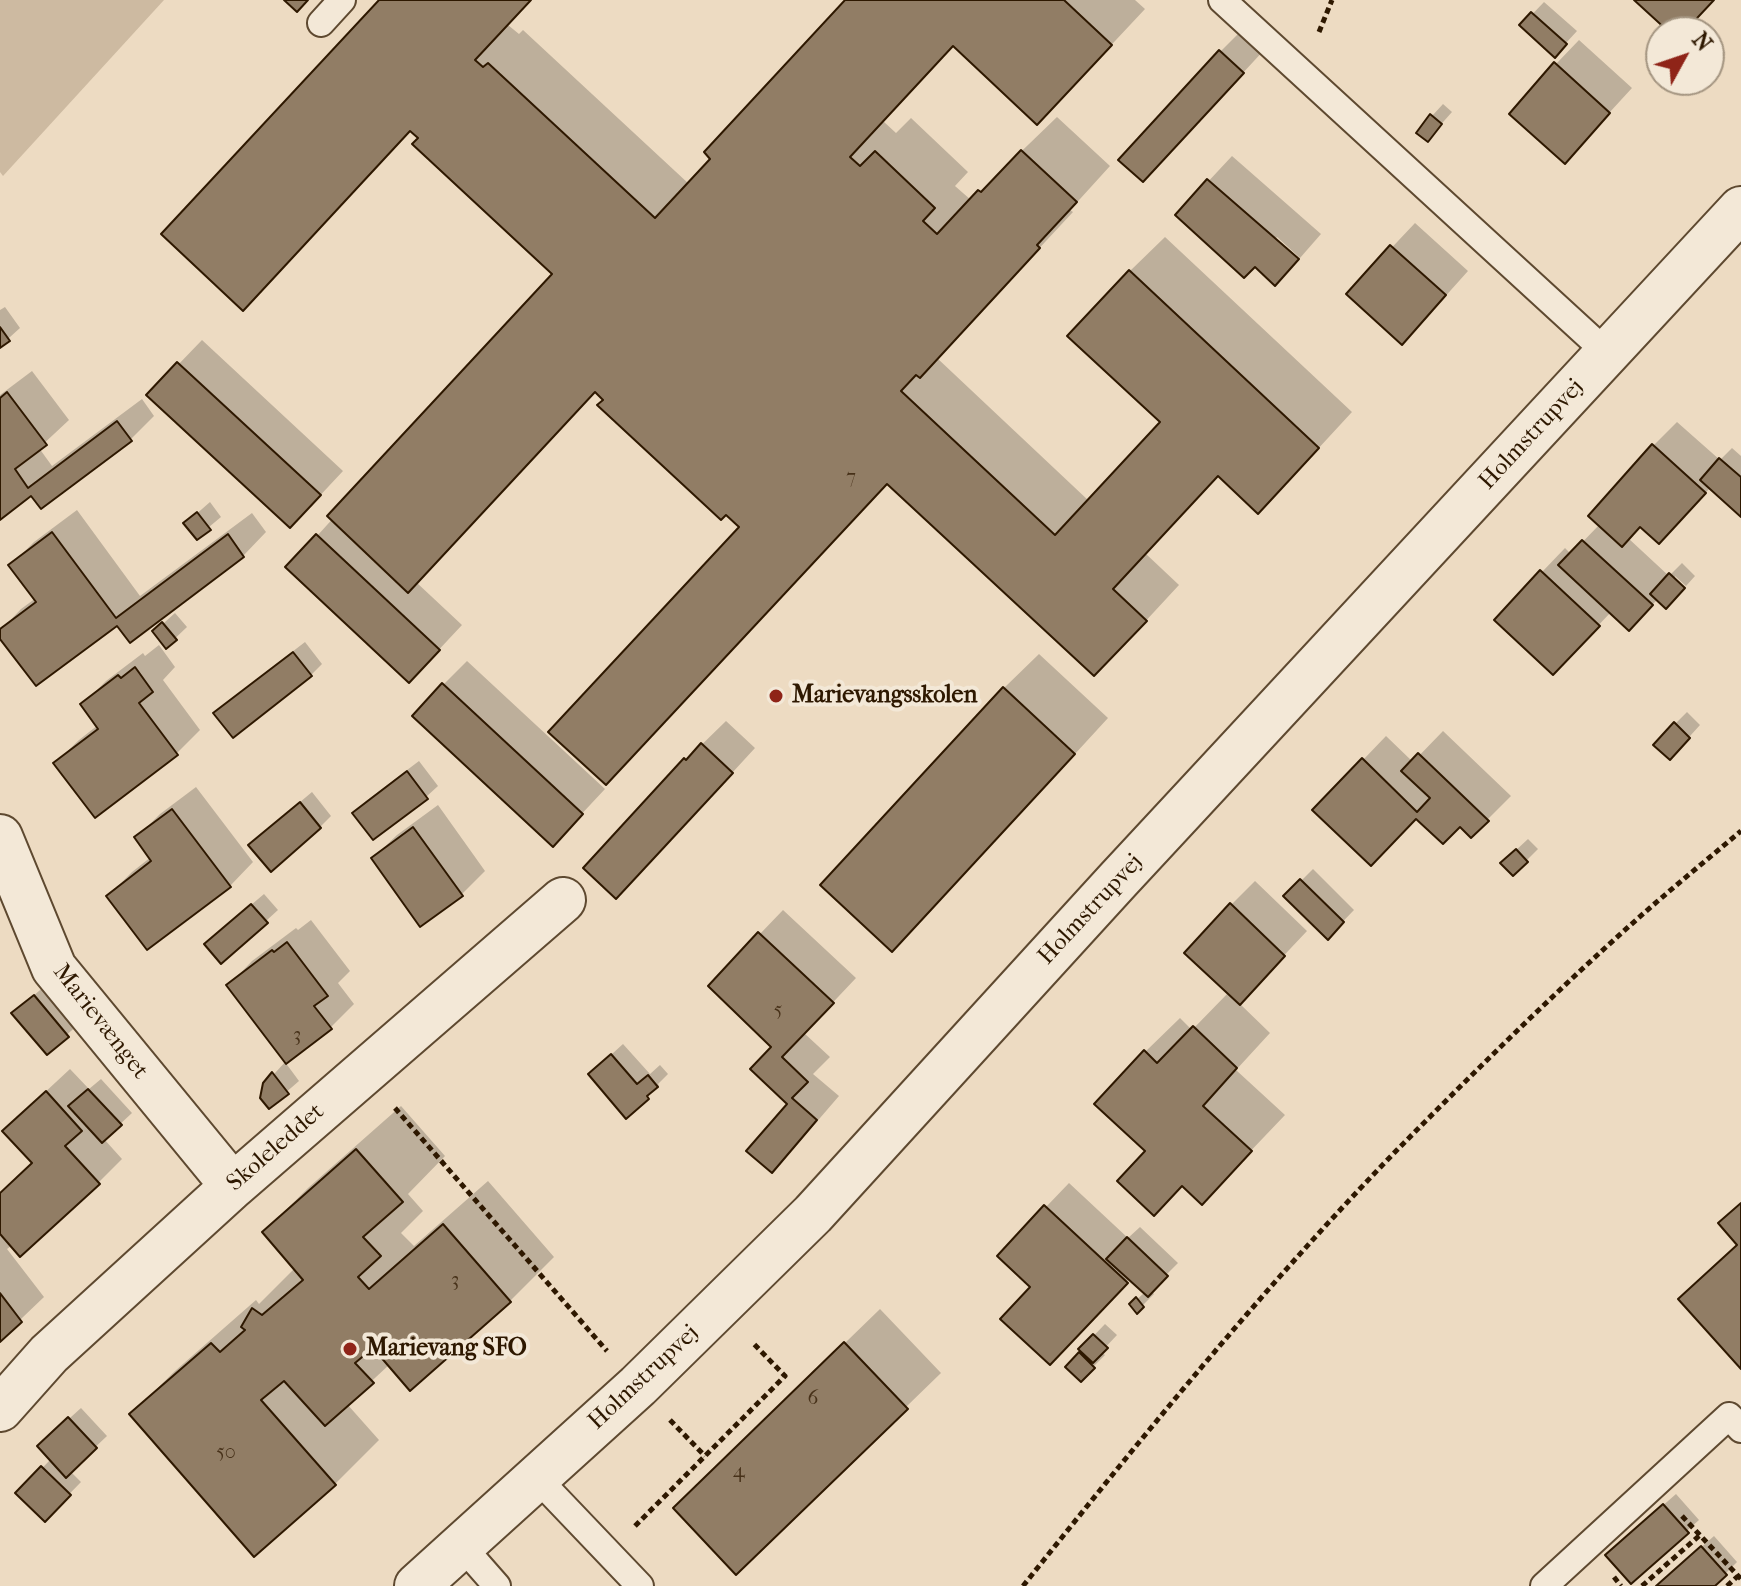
<!DOCTYPE html>
<meta charset="utf-8">
<style>
body{margin:0}
#map{position:relative;width:1741px;height:1586px;overflow:hidden;background:#eddbc2;font-family:"IM FELL French Canon",serif}
canvas{display:block}
.north{position:absolute;left:1645px;top:16px;width:80px;height:80px;box-sizing:border-box;background:#f3e8d7;border:2px solid #a49581;border-radius:50%;rotate:50deg;font-size:22px;font-weight:700;line-height:32px;text-align:center;color:#2e1800}
.north::after{content:'';display:block;margin:auto;width:28px;height:36px;background:#8f2418;clip-path:polygon(50% 0,100% 100%,50% 72%,0 100%)}
</style>
<div id="map">
<canvas width="1741" height="1586"></canvas>
<div class="north">N</div>
</div>
<script>
const ctx = document.querySelector('canvas').getContext('2d');
ctx.lineJoin = 'round';
function fillPath(path, color) { ctx.fillStyle = color; ctx.fill(path, 'evenodd'); }
function trace(path, color, width, dash) { ctx.strokeStyle = color; ctx.lineWidth = width; ctx.lineCap = dash ? 'butt' : 'round'; ctx.setLineDash(dash || []); ctx.stroke(path); }
function write(font, color, halo, rows, align = 'center') {
  ctx.font = font + ' "IM FELL French Canon",serif'; ctx.lineWidth = 8; ctx.setLineDash([]); ctx.textBaseline = 'middle'; ctx.strokeStyle = halo; ctx.fillStyle = color; for (const [text, x, y, turn = 0] of rows) {
    ctx.save(); ctx.translate(x, y); ctx.rotate((+turn || 0) * Math.PI / 180); ctx.textAlign = isNaN(turn) ? turn : align; if (halo) ctx.strokeText(text, 0, 0); ctx.fillText(text, 0, 0); ctx.restore();
  }
}
fillPath(new Path2D(`
 M 0,0 L 164,0 L 3,176 L 0,172 Z`), '#cdbaa1');
fillPath(new Path2D(`
 M 382,0 L 531,0 L 508,25 L 519,34 L 523,30 L 689,184 L 848,0 L 1135,0 L 1145,9 L 1071,88 L 954,45 L 883,121 L 896,133 L 911,118 L 968,172 L 955,186 L 971,200 L 1057,117 L 1110,166 L 1070,210 L 1073,212 L 937,358 L 1089,501 L 1163,422 L 1130,271 L 1165,237 L 1352,412 L 1292,477 L 1219,474 L 1145,553 L 1179,585 L 1129,639 L 888,482 L 742,527 L 596,391 L 416,582 L 462,625 L 433,656 L 317,536 L 555,274 L 412,129 L 278,274 L 243,308 Z
 M 1544,2 L 1577,31 L 1555,55 L 1522,25 Z
 M 1244,28 L 1266,48 L 1166,156 L 1220,52 Z
 M 1579,40 L 1632,88 L 1565,161 L 1556,64 Z
 M 1443,104 L 1452,112 L 1428,139 L 1432,116 Z
 M 1232,156 L 1321,234 L 1300,258 L 1277,237 L 1255,264 L 1177,215 Z
 M 1415,223 L 1468,271 L 1425,319 L 1348,294 Z
 M 5,307 L 20,328 L 0,346 L 0,310 Z
 M 202,340 L 343,471 L 314,502 L 149,395 Z
 M 32,371 L 69,420 L 39,448 L 52,466 L 142,399 L 154,416 L 131,439 L 32,494 L 0,518 L 0,395 Z
 M 1677,422 L 1720,460 L 1732,448 L 1741,456 L 1741,514 L 1711,487 L 1682,518 L 1641,525 L 1628,538 L 1669,576 L 1682,563 L 1695,576 L 1686,586 L 1675,576 L 1675,582 L 1629,628 L 1611,612 L 1576,649 L 1496,620 L 1565,548 L 1571,554 L 1600,524 L 1653,446 Z
 M 210,502 L 221,517 L 197,537 L 186,523 Z
 M 77,510 L 140,596 L 252,513 L 266,532 L 243,556 L 117,623 L 0,636 L 0,631 L 21,609 L 36,598 L 11,565 L 34,542 Z
 M 175,613 L 187,627 L 167,646 L 155,631 Z
 M 305,642 L 322,664 L 311,675 L 216,713 L 227,702 Z
 M 159,645 L 175,667 L 163,680 L 200,730 L 177,753 L 95,815 L 55,763 L 79,740 L 98,725 L 82,705 L 106,681 L 143,653 L 145,656 Z
 M 1039,654 L 1108,718 L 927,915 L 892,949 L 823,884 L 1004,688 Z
 M 467,661 L 605,789 L 576,820 L 443,685 Z
 M 1687,712 L 1700,725 L 1681,746 L 1675,724 Z
 M 726,721 L 755,748 L 640,873 L 686,760 Z
 M 1443,731 L 1511,796 L 1471,836 L 1460,824 L 1416,816 L 1363,760 L 1386,736 L 1413,762 Z
 M 419,761 L 438,786 L 426,797 L 354,813 L 366,801 Z
 M 196,787 L 253,862 L 230,886 L 108,896 L 132,872 L 151,857 L 136,838 L 160,814 Z
 M 312,792 L 331,816 L 320,827 L 262,834 Z
 M 438,805 L 485,871 L 462,894 L 373,858 L 397,835 Z
 M 1528,839 L 1538,849 L 1513,874 L 1514,852 Z
 M 1313,869 L 1354,910 L 1328,937 L 1286,896 Z
 M 1255,881 L 1307,931 L 1239,1003 L 1270,1033 L 1236,1070 L 1285,1115 L 1202,1202 L 1148,1151 L 1145,1052 L 1180,1018 L 1192,1030 L 1229,992 L 1231,905 Z
 M 264,894 L 278,910 L 222,961 L 218,933 Z
 M 783,910 L 856,978 L 804,1033 L 830,1057 L 813,1074 L 839,1096 L 795,1147 L 772,1171 L 790,1104 L 774,1047 L 710,986 Z
 M 311,920 L 350,971 L 338,983 L 354,1004 L 331,1027 L 285,1062 L 299,1081 L 269,1107 L 265,1084 L 286,1061 L 229,985 L 252,961 L 296,928 L 298,930 Z
 M 46,985 L 79,1024 L 47,1052 L 26,1002 Z
 M 623,1044 L 650,1074 L 660,1065 L 668,1074 L 658,1084 L 659,1086 L 626,1116 L 602,1063 Z
 M 70,1069 L 89,1089 L 101,1079 L 132,1113 L 104,1139 L 122,1159 L 98,1183 L 7,1249 L 44,1297 L 0,1339 L 0,1194 L 34,1162 L 28,1108 Z
 M 401,1106 L 445,1156 L 408,1194 L 423,1211 L 401,1233 L 414,1246 L 488,1181 L 554,1257 L 510,1301 L 390,1364 L 347,1404 L 379,1440 L 335,1484 L 254,1554 L 131,1414 L 175,1371 L 256,1300 L 259,1304 L 295,1268 L 264,1232 L 308,1188 Z
 M 1069,1183 L 1128,1238 L 1140,1227 L 1178,1263 L 1151,1290 L 1154,1294 L 1137,1311 L 1131,1305 L 1145,1292 L 1130,1278 L 1073,1339 L 1033,1287 L 1046,1207 Z
 M 880,1309 L 941,1373 L 736,1572 L 710,1474 Z
 M 1105,1324 L 1117,1335 L 1101,1352 L 1105,1355 L 1081,1379 L 1068,1367 L 1083,1351 L 1081,1349 Z
 M 81,1408 L 107,1436 L 70,1471 L 81,1482 L 45,1519 L 18,1493 L 51,1459 L 51,1435 Z
 M 1676,1494 L 1699,1520 L 1631,1581 L 1619,1544 Z
 M 1714,1536 L 1737,1562 L 1725,1574 L 1712,1586 L 1658,1586 Z`), '#0003');
const building = new Path2D(`
 M 284,0 L 308,0 L 297,12 Z
 M 379,0 L 531,0 L 475,60 L 483,67 L 488,63 L 655,218 L 710,159 L 704,152 L 845,0 L 1064,0 L 1112,45 L 1037,125 L 953,46 L 850,157 L 860,166 L 875,151 L 935,208 L 923,221 L 937,234 L 978,190 L 981,192 L 1021,150 L 1077,202 L 1037,245 L 1040,248 L 920,378 L 916,375 L 901,391 L 1055,535 L 1160,422 L 1067,336 L 1129,270 L 1319,448 L 1258,514 L 1218,476 L 1113,589 L 1147,621 L 1094,676 L 887,484 L 606,785 L 548,732 L 739,527 L 726,515 L 721,520 L 597,405 L 603,400 L 595,392 L 408,593 L 327,516 L 552,274 L 412,144 L 418,138 L 410,131 L 243,311 L 161,234 Z
 M 1634,0 L 1714,0 L 1684,32 L 1669,32 Z
 M 1531,12 L 1567,44 L 1555,58 L 1519,25 Z
 M 1219,50 L 1244,73 L 1143,182 L 1118,160 Z
 M 1554,62 L 1610,113 L 1565,164 L 1509,114 Z
 M 1430,114 L 1442,124 L 1428,142 L 1416,133 Z
 M 1207,179 L 1299,259 L 1275,286 L 1255,267 L 1244,278 L 1175,215 Z
 M 1390,245 L 1446,295 L 1402,345 L 1346,294 Z
 M 0,327 L 10,341 L 0,348 Z
 M 177,362 L 321,495 L 290,528 L 146,395 Z
 M 7,392 L 47,445 L 15,469 L 28,488 L 117,421 L 132,441 L 41,509 L 31,496 L 0,520 L 0,398 Z
 M 1652,444 L 1706,493 L 1659,544 L 1640,527 L 1622,547 L 1588,516 Z
 M 1719,458 L 1741,477 L 1741,517 L 1700,480 Z
 M 197,512 L 211,530 L 197,540 L 183,523 Z
 M 52,532 L 116,618 L 228,534 L 244,557 L 130,643 L 117,626 L 36,686 L 0,639 L 0,629 L 36,602 L 8,565 Z
 M 316,534 L 440,650 L 409,683 L 285,567 Z
 M 1582,540 L 1653,605 L 1629,631 L 1558,565 Z
 M 1540,570 L 1600,626 L 1553,675 L 1494,620 Z
 M 1669,573 L 1685,588 L 1666,609 L 1650,594 Z
 M 162,622 L 177,640 L 166,649 L 152,631 Z
 M 293,652 L 312,676 L 233,738 L 213,713 Z
 M 135,667 L 153,692 L 139,703 L 178,755 L 95,818 L 53,763 L 98,729 L 80,704 L 118,675 L 121,678 Z
 M 442,683 L 583,814 L 553,847 L 412,716 Z
 M 1003,687 L 1075,754 L 892,952 L 820,885 Z
 M 1674,722 L 1690,738 L 1670,760 L 1653,745 Z
 M 701,743 L 733,773 L 616,899 L 583,868 L 684,758 L 686,760 Z
 M 1418,753 L 1489,821 L 1471,838 L 1460,827 L 1443,844 L 1416,819 L 1371,866 L 1312,810 L 1362,758 L 1417,812 L 1430,798 L 1401,771 Z
 M 407,771 L 428,799 L 373,840 L 352,813 Z
 M 300,802 L 321,828 L 271,872 L 248,845 Z
 M 172,809 L 231,887 L 147,950 L 106,896 L 151,861 L 134,837 Z
 M 413,827 L 463,896 L 420,927 L 371,858 Z
 M 1516,849 L 1528,862 L 1513,876 L 1500,863 Z
 M 1300,879 L 1344,922 L 1328,940 L 1283,896 Z
 M 1230,903 L 1285,956 L 1240,1005 L 1184,953 Z
 M 251,904 L 268,923 L 221,964 L 204,944 Z
 M 758,932 L 834,1003 L 782,1057 L 808,1082 L 792,1098 L 817,1120 L 772,1173 L 746,1151 L 787,1104 L 750,1069 L 771,1047 L 708,986 Z
 M 287,942 L 328,996 L 314,1006 L 332,1029 L 286,1064 L 226,985 L 272,950 L 274,952 Z
 M 34,995 L 69,1037 L 47,1055 L 11,1013 Z
 M 1193,1026 L 1237,1068 L 1203,1106 L 1252,1151 L 1202,1205 L 1182,1186 L 1154,1216 L 1117,1181 L 1145,1151 L 1094,1104 L 1144,1050 L 1157,1063 Z
 M 611,1054 L 637,1084 L 648,1075 L 658,1087 L 647,1096 L 649,1099 L 626,1119 L 588,1074 Z
 M 272,1072 L 289,1094 L 269,1109 L 260,1098 L 263,1083 Z
 M 88,1089 L 122,1125 L 102,1143 L 68,1106 Z
 M 46,1091 L 82,1131 L 65,1146 L 100,1184 L 20,1257 L 0,1234 L 0,1193 L 32,1163 L 2,1131 Z
 M 356,1149 L 403,1202 L 363,1237 L 381,1256 L 358,1277 L 369,1289 L 443,1224 L 511,1302 L 410,1391 L 373,1348 L 355,1363 L 374,1383 L 325,1426 L 284,1381 L 261,1400 L 336,1485 L 254,1557 L 129,1414 L 211,1343 L 220,1352 L 245,1330 L 241,1327 L 252,1308 L 262,1315 L 303,1280 L 262,1232 Z
 M 1741,1203 L 1741,1369 L 1678,1299 L 1737,1245 L 1718,1223 Z
 M 1044,1205 L 1128,1283 L 1050,1365 L 1000,1319 L 1030,1287 L 997,1256 Z
 M 1127,1237 L 1168,1276 L 1148,1297 L 1106,1259 Z
 M 0,1293 L 22,1322 L 0,1342 Z
 M 1136,1297 L 1144,1307 L 1137,1314 L 1129,1304 Z
 M 1093,1334 L 1108,1348 L 1093,1363 L 1078,1349 Z
 M 844,1342 L 908,1409 L 736,1575 L 673,1508 Z
 M 1079,1352 L 1095,1368 L 1081,1382 L 1065,1367 Z
 M 68,1417 L 97,1448 L 66,1478 L 37,1446 Z
 M 41,1466 L 71,1495 L 45,1522 L 15,1493 Z
 M 1663,1504 L 1689,1533 L 1631,1584 L 1605,1555 Z
 M 1701,1546 L 1727,1575 L 1715,1586 L 1656,1586 Z`);
fillPath(building, '#917d65');
trace(building, '#2e1800', 2);
const service = new Path2D(`
 M 1222,0 L 1607,353
 M 321,23 L 342,0
 M 536,1477 L 640,1586
 M 461,1545 L 497,1586
 M 1544,1586 L 1729,1416 L 1741,1429`);
const minor = new Path2D(`
 M 0,837 L 54,968 L 233,1186
 M 0,1409 L 49,1354 L 233,1186 L 563,900`);
const tertiary = new Path2D(`
 M 417,1586 L 638,1386 L 813,1214 L 1118,880 L 1741,209`);
trace(service, '#5e4930', 30);
trace(minor, '#5e4930', 48);
trace(tertiary, '#5e4930', 48);
trace(new Path2D(`
 M 1319,32 L 1332,0
 M 395,1108 L 607,1351
 M 670,1420 L 705,1456
 M 1682,1516 L 1741,1579
 M 635,1526 L 785,1376 L 752,1342
 M 1614,1577 L 1621,1586
 M 1023,1586 C 1142,1437 1263,1288 1396,1151 C 1476,1070 1559,988 1644,913 C 1676,885 1709,858 1741,831
 M 1642,1586 L 1700,1535
 M 1727,1586 L 1738,1576`), '#2e1800', 5, [6, 4]);
trace(service, '#f3e8d7', 26);
trace(minor, '#f3e8d7', 44);
trace(tertiary, '#f3e8d7', 44);
for (const [x, y, r, color] of [
 [776,696,8,"#8f2418"],
 [350,1349,8,"#8f2418"]
]) { const dot = new Path2D(); dot.arc(x, y, r, 0, 2 * Math.PI); ctx.fillStyle = color; ctx.fill(dot); trace(dot, '#f3e8d7', 3); }
write('20px', '#473119', null, [
 ["7",851,478],
 ["5",778,1011],
 ["3",297,1036],
 ["3",455,1281],
 ["6",813,1399],
 ["50",226,1453],
 ["4",739,1472]
]);
write('24px', '#2e1800', '#f3e8d7', [
 ["Holmstrupvej",1532,435,-47],
 ["Holmstrupvej",1091,910,-47],
 ["Marievænget",100,1022,52],
 ["Skoleleddet",276,1148,-41],
 ["Holmstrupvej",644,1378,-43]
]);
write('bold 24px', '#2e1800', '#f3e8d7', [
 ["Marievangsskolen",792,696],
 ["Marievang SFO",366,1349]
], 'left');
</script>
